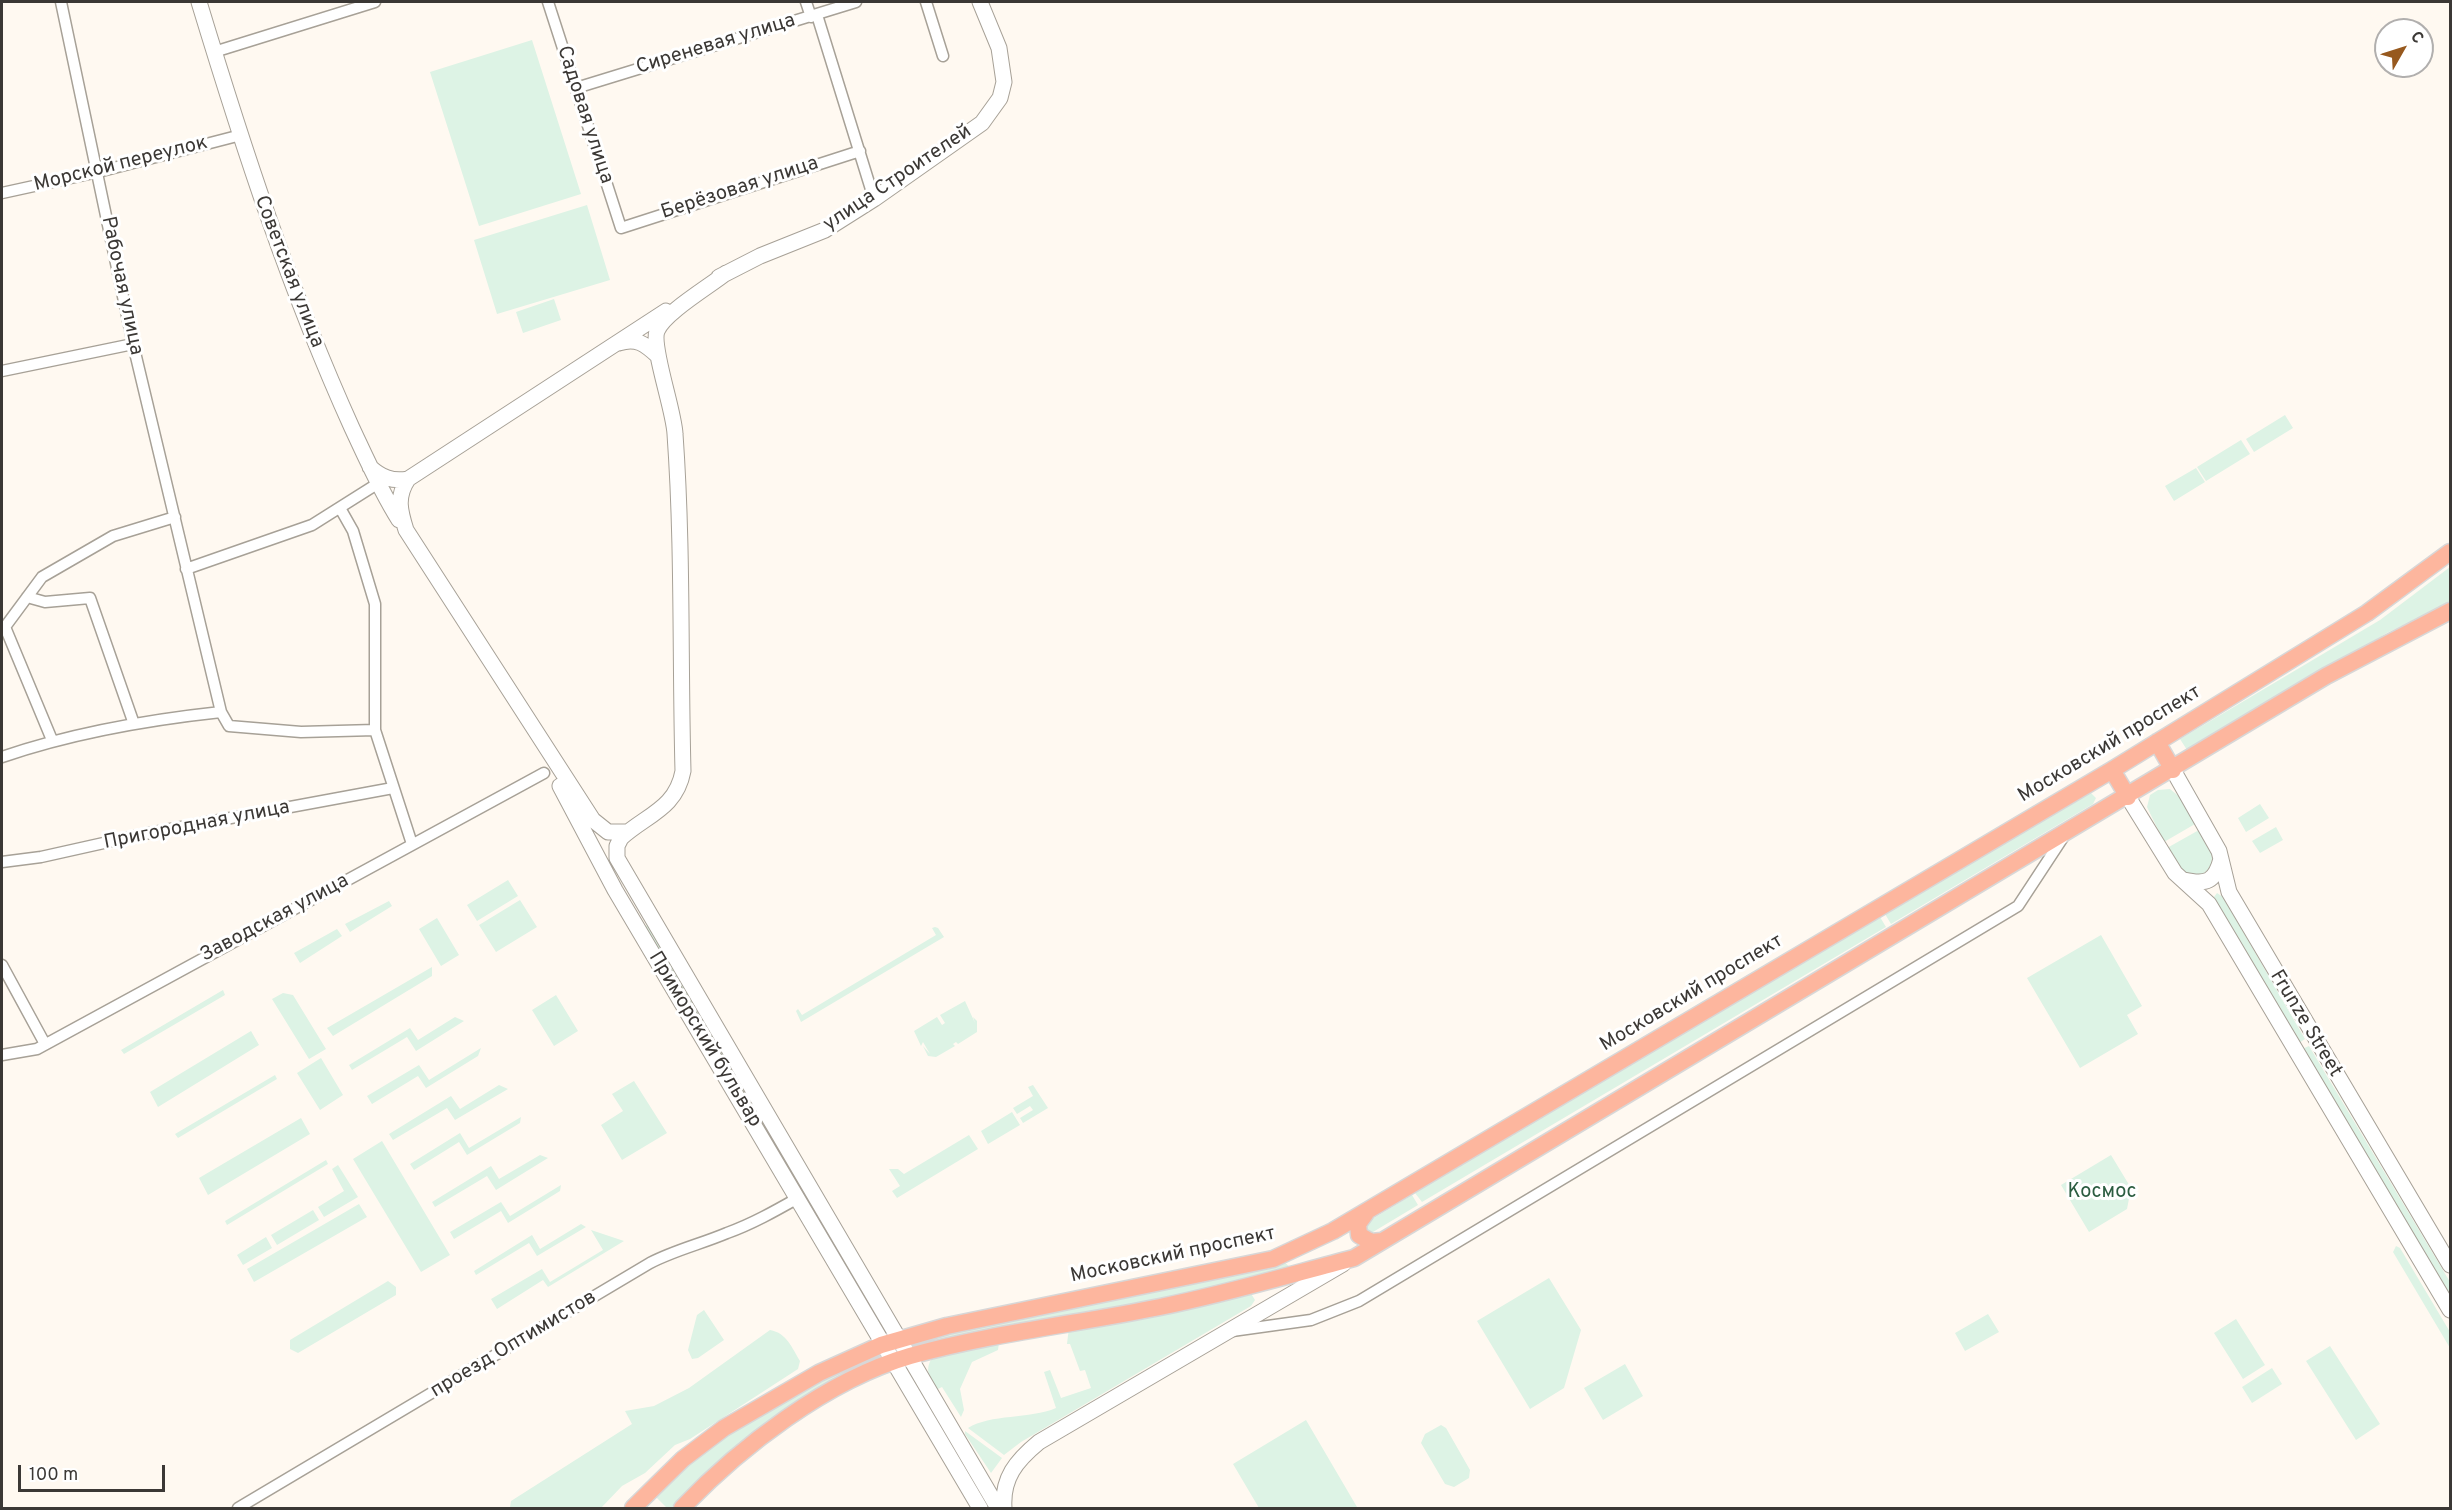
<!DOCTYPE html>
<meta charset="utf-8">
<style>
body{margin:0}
#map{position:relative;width:2452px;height:1510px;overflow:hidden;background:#fff9f1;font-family:Overpass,sans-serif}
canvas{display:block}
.frame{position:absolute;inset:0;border:3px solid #3b3835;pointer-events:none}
.north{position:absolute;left:2374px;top:18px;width:60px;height:60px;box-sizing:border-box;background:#fff;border:2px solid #b1afae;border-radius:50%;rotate:51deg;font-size:16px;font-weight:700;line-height:24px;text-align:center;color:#3b3835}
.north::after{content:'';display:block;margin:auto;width:21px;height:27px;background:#97591e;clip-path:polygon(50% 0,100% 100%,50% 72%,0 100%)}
.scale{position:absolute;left:18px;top:1465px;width:147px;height:27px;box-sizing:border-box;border:3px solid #3b3835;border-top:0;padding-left:8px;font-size:18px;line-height:21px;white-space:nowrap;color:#3b3835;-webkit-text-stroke:4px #fff;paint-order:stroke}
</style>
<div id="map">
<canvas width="2452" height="1510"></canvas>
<div class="frame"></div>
<div class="north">С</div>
<div class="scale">100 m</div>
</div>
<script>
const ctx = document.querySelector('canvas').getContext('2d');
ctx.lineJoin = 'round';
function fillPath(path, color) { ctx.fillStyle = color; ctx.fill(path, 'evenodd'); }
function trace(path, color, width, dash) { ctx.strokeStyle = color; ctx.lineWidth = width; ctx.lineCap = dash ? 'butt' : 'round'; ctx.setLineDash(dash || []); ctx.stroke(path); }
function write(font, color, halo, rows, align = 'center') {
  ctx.font = font + ' Overpass,sans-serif'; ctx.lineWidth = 6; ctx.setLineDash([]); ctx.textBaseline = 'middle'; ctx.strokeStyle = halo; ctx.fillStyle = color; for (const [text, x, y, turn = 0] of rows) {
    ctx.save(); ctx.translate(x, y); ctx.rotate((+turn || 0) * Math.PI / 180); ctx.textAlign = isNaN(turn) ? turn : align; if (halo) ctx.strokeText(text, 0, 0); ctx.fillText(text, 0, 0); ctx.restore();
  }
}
fillPath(new Path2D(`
 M 532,40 L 581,194 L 479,226 L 430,72 Z
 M 587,205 L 610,280 L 497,314 L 474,240 Z
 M 554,299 L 561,320 L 523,333 L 516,312 Z
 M 2285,415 L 2293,428 L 2254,452 L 2246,439 Z
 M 2241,440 L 2250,454 L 2206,481 L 2197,467 Z
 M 2196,468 L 2205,482 L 2174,501 L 2165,486 Z
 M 2450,567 L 2450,602 L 2387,633 L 2187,750 L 2180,739 L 2380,620 Z
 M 2170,789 L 2181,798 L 2195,824 L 2164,842 L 2147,807 L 2150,795 L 2158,790 Z
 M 2091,793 L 2096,798 L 2093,804 L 1891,924 L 1885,914 Z
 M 2260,804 L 2269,818 L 2246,832 L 2238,818 Z
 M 2276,827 L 2283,840 L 2260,853 L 2252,841 Z
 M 2199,830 C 2208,846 2221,860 2203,874 L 2191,877 L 2182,871 L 2167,848 Z
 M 508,880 L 518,896 L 477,921 L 467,905 Z
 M 2217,893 L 2223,897 L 2305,1039 L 2299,1043 L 2216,901 L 2214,897 Z
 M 520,900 L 537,927 L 496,952 L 479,925 Z
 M 389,901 L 392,906 L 350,932 L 345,924 Z
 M 1880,917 L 1886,927 L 1422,1202 L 1415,1193 Z
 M 437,918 L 459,955 L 441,966 L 419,929 Z
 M 649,924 L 802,1187 L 799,1187 L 642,928 Z
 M 935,927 L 938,928 L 944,937 L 801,1022 L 796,1011 L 798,1009 L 802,1015 L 936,935 L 932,928 Z
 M 337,929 L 342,936 L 300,963 L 294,953 Z
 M 2101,935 L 2142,1006 L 2127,1015 L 2138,1034 L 2080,1068 L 2027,978 Z
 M 432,967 L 432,976 L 333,1036 L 327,1028 Z
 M 223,990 L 225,995 L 124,1054 L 121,1050 Z
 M 283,993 L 293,995 L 326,1049 L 309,1059 L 272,999 Z
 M 556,995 L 578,1031 L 554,1046 L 532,1010 Z
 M 965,1001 L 975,1023 L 973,1017 L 977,1021 L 977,1032 L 958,1044 L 956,1042 L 953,1044 L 955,1046 L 936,1057 L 928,1056 L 923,1046 L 930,1054 L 923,1042 L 921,1046 L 914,1031 L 937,1017 L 942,1025 L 945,1023 L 940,1015 Z
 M 455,1017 L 464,1021 L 416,1051 L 407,1037 L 352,1070 L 349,1065 L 410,1028 L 418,1040 Z
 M 251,1031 L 259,1045 L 158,1107 L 150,1092 Z
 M 2309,1046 L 2450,1282 L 2450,1298 L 2302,1049 Z
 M 481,1048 L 478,1056 L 426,1088 L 418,1076 L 372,1104 L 367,1096 L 419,1065 L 429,1080 Z
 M 321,1058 L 343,1095 L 320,1110 L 297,1073 Z
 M 275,1075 L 277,1079 L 178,1138 L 175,1134 Z
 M 634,1081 L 667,1133 L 622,1160 L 601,1125 L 623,1111 L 612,1094 Z
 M 499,1085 L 508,1089 L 455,1120 L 447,1108 L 393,1140 L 389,1134 L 451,1096 L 460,1109 Z
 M 1033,1085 L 1048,1108 L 1023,1123 L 1020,1118 L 1033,1110 L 1030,1106 L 1017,1114 L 1013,1108 L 1033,1096 L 1028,1087 Z
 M 1012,1112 L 1020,1125 L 988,1144 L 981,1131 Z
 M 521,1117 L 520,1123 L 467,1155 L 459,1142 L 414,1170 L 410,1164 L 460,1133 L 469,1148 Z
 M 301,1118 L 310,1134 L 208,1195 L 199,1178 Z
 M 969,1135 L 978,1149 L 897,1198 L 892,1191 L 900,1186 L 889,1169 L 898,1169 L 904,1174 Z
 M 382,1141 L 450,1255 L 421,1272 L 353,1159 Z
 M 540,1155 L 548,1158 L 496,1190 L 487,1176 L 435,1207 L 432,1202 L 491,1166 L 499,1179 Z
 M 2111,1155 L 2131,1188 L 2127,1209 L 2089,1232 L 2061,1185 Z
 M 326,1160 L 328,1164 L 227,1225 L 225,1221 Z
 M 338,1165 L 358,1197 L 324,1217 L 318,1207 L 344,1191 L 332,1169 Z
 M 561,1185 L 560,1191 L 508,1223 L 501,1211 L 454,1239 L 450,1232 L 501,1202 L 510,1216 Z
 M 1412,1195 L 1418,1205 L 1373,1232 L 1367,1233 L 1364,1224 Z
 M 359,1204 L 367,1217 L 254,1282 L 247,1269 Z
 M 313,1210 L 319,1220 L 277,1245 L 271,1235 Z
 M 581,1224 L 586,1227 L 537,1256 L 529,1243 L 476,1275 L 474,1271 L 532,1235 L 540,1249 Z
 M 591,1230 L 624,1241 L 548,1287 L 543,1280 L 497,1309 L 491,1299 L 542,1269 L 550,1282 L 603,1250 Z
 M 266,1237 L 272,1248 L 243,1265 L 237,1255 Z
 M 2396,1246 L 2400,1248 L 2450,1332 L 2450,1348 L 2393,1252 Z
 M 1284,1262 L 1290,1267 L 1178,1296 L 914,1348 L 911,1346 L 914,1341 Z
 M 1549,1278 L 1581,1330 L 1564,1388 L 1530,1409 L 1477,1321 Z
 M 388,1281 L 396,1287 L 396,1295 L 298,1353 L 290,1349 L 290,1340 Z
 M 1250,1292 L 1255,1300 L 1251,1306 L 1021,1442 L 1004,1455 L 968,1428 C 990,1414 1030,1419 1056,1408 L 1044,1372 L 1050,1370 L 1061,1398 L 1091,1388 L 1085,1370 L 1080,1371 L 1070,1344 L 1067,1344 L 1069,1327 Z
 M 704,1310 L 724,1340 L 698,1358 L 692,1359 L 688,1350 L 697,1315 Z
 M 1988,1314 L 1999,1332 L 1965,1351 L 1955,1333 Z
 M 2236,1319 L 2265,1365 L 2243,1379 L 2214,1333 Z
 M 770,1330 C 787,1333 792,1348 800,1361 L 798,1369 L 690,1439 L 675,1445 L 645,1473 L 622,1486 L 601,1508 L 510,1507 L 511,1501 L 632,1424 L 625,1411 L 654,1406 L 689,1388 Z
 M 999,1343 L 998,1350 L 972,1362 L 960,1389 L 964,1410 L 961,1417 L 942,1387 L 936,1390 C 930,1378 924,1371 932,1358 Z
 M 2330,1346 L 2380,1424 L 2356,1440 L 2306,1361 Z
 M 1625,1364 L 1643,1396 L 1603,1420 L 1584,1388 Z
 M 849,1365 L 854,1374 L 701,1478 L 671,1508 L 667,1508 L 654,1495 L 723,1436 Z
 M 2272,1368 L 2282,1384 L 2252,1403 L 2242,1387 Z
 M 1306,1420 L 1357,1507 L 1355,1508 L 1259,1508 L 1233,1464 Z
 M 1441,1425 L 1446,1428 L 1470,1470 L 1469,1478 L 1454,1487 L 1445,1484 L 1421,1443 L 1425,1434 Z
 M 965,1431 L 1002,1458 L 991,1473 L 965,1434 Z`), '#ddf3e5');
const street = new Path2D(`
 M 61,2 L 133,344 L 221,712
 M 548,2 L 621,228 L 860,151
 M 806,2 L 811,17
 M 926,2 L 943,56
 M 817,15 L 874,199
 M 214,52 L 375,2
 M 576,88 L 856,2
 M 2,193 L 98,172 L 241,135
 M 2,371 L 133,344
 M 340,508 L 353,531 L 375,604 L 375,730 L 412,844
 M 186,569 L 312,525 L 377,484
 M 27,597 L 45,602 L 90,598 L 134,724
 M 5,627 L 42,577 L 113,536 L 175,517
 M 5,627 L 52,740
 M 2,757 C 72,733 146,720 221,712 L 229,726 L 301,732 L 375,730
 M 2,862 L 41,857 L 144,834 L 393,788
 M 2,965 L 45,1044
 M 2,1055 L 37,1049 L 544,773
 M 1232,1331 L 1311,1320 L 1359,1301 L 2018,906 L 2064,836
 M 238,1508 L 650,1263 C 675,1250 701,1244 727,1233 C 752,1224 775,1211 798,1198`);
const secondary = new Path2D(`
 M 199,2 C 243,147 289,289 352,428 C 367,460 380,490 399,520
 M 726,273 C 710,286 664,313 657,331 C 651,347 674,410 675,434 C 683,546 680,659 683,771 C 676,809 646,815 621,838 L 617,846 L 617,858 L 998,1508
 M 719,277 L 760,256 L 825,230 L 874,199 L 982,123 L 1000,98 L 1004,82 L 999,48 L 980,2
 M 619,343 C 636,337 645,344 658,356
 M 370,467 C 381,477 392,482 408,479
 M 2173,770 L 2219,851 L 2229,892 L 2450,1265
 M 560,786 L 615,890 L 980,1508
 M 2128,797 L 2175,873 L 2209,904 L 2450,1310
 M 627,832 L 608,832 L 593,820 L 406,530 C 400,511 396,497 408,479 L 666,311
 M 2184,880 C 2206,885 2215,882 2221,859
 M 1004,1508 C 1002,1478 1016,1461 1039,1442 L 1343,1264`);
const primary = new Path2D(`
 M 2157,742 L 2173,770
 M 2112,770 L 2128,797
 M 1366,1213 L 1358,1224 L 1359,1235 L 1371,1242 L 1382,1241
 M 633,1508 L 683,1459 L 724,1428 L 819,1373 L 881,1345 L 947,1326 L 1273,1259 L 1333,1231 L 2112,770 L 2367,613 L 2450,552
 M 682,1508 C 740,1447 827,1380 910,1356 C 992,1333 1077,1324 1160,1307 C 1225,1294 1289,1275 1354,1258 L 2326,676 L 2450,611`);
trace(street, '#a7a197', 13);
trace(secondary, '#a7a197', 17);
trace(primary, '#d8d7d7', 19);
trace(street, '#fff', 10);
trace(secondary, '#fff', 15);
trace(primary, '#fdb69e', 16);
write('20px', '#3b3835', '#fff', [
 ["Сиреневая улица",716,45,-17],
 ["Садовая улица",584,115,72],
 ["Морской переулок",121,165,-14],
 ["улица Строителей",898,179,-34],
 ["Берёзовая улица",740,189,-18],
 ["Советская улица",288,272,69],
 ["Рабочая улица",121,286,78],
 ["Московский проспект",2110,745,-31],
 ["Пригородная улица",197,826,-11],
 ["Заводская улица",275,919,-28],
 ["Московский проспект",1692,994,-31],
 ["Frunze Street",2305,1024,59],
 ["Приморский бульвар",704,1040,59],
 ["Московский проспект",1173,1256,-12],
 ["проезд Оптимистов",514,1345,-31]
]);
write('20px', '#2c5d41', '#fff', [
 ["Космос",2102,1193]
]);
</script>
